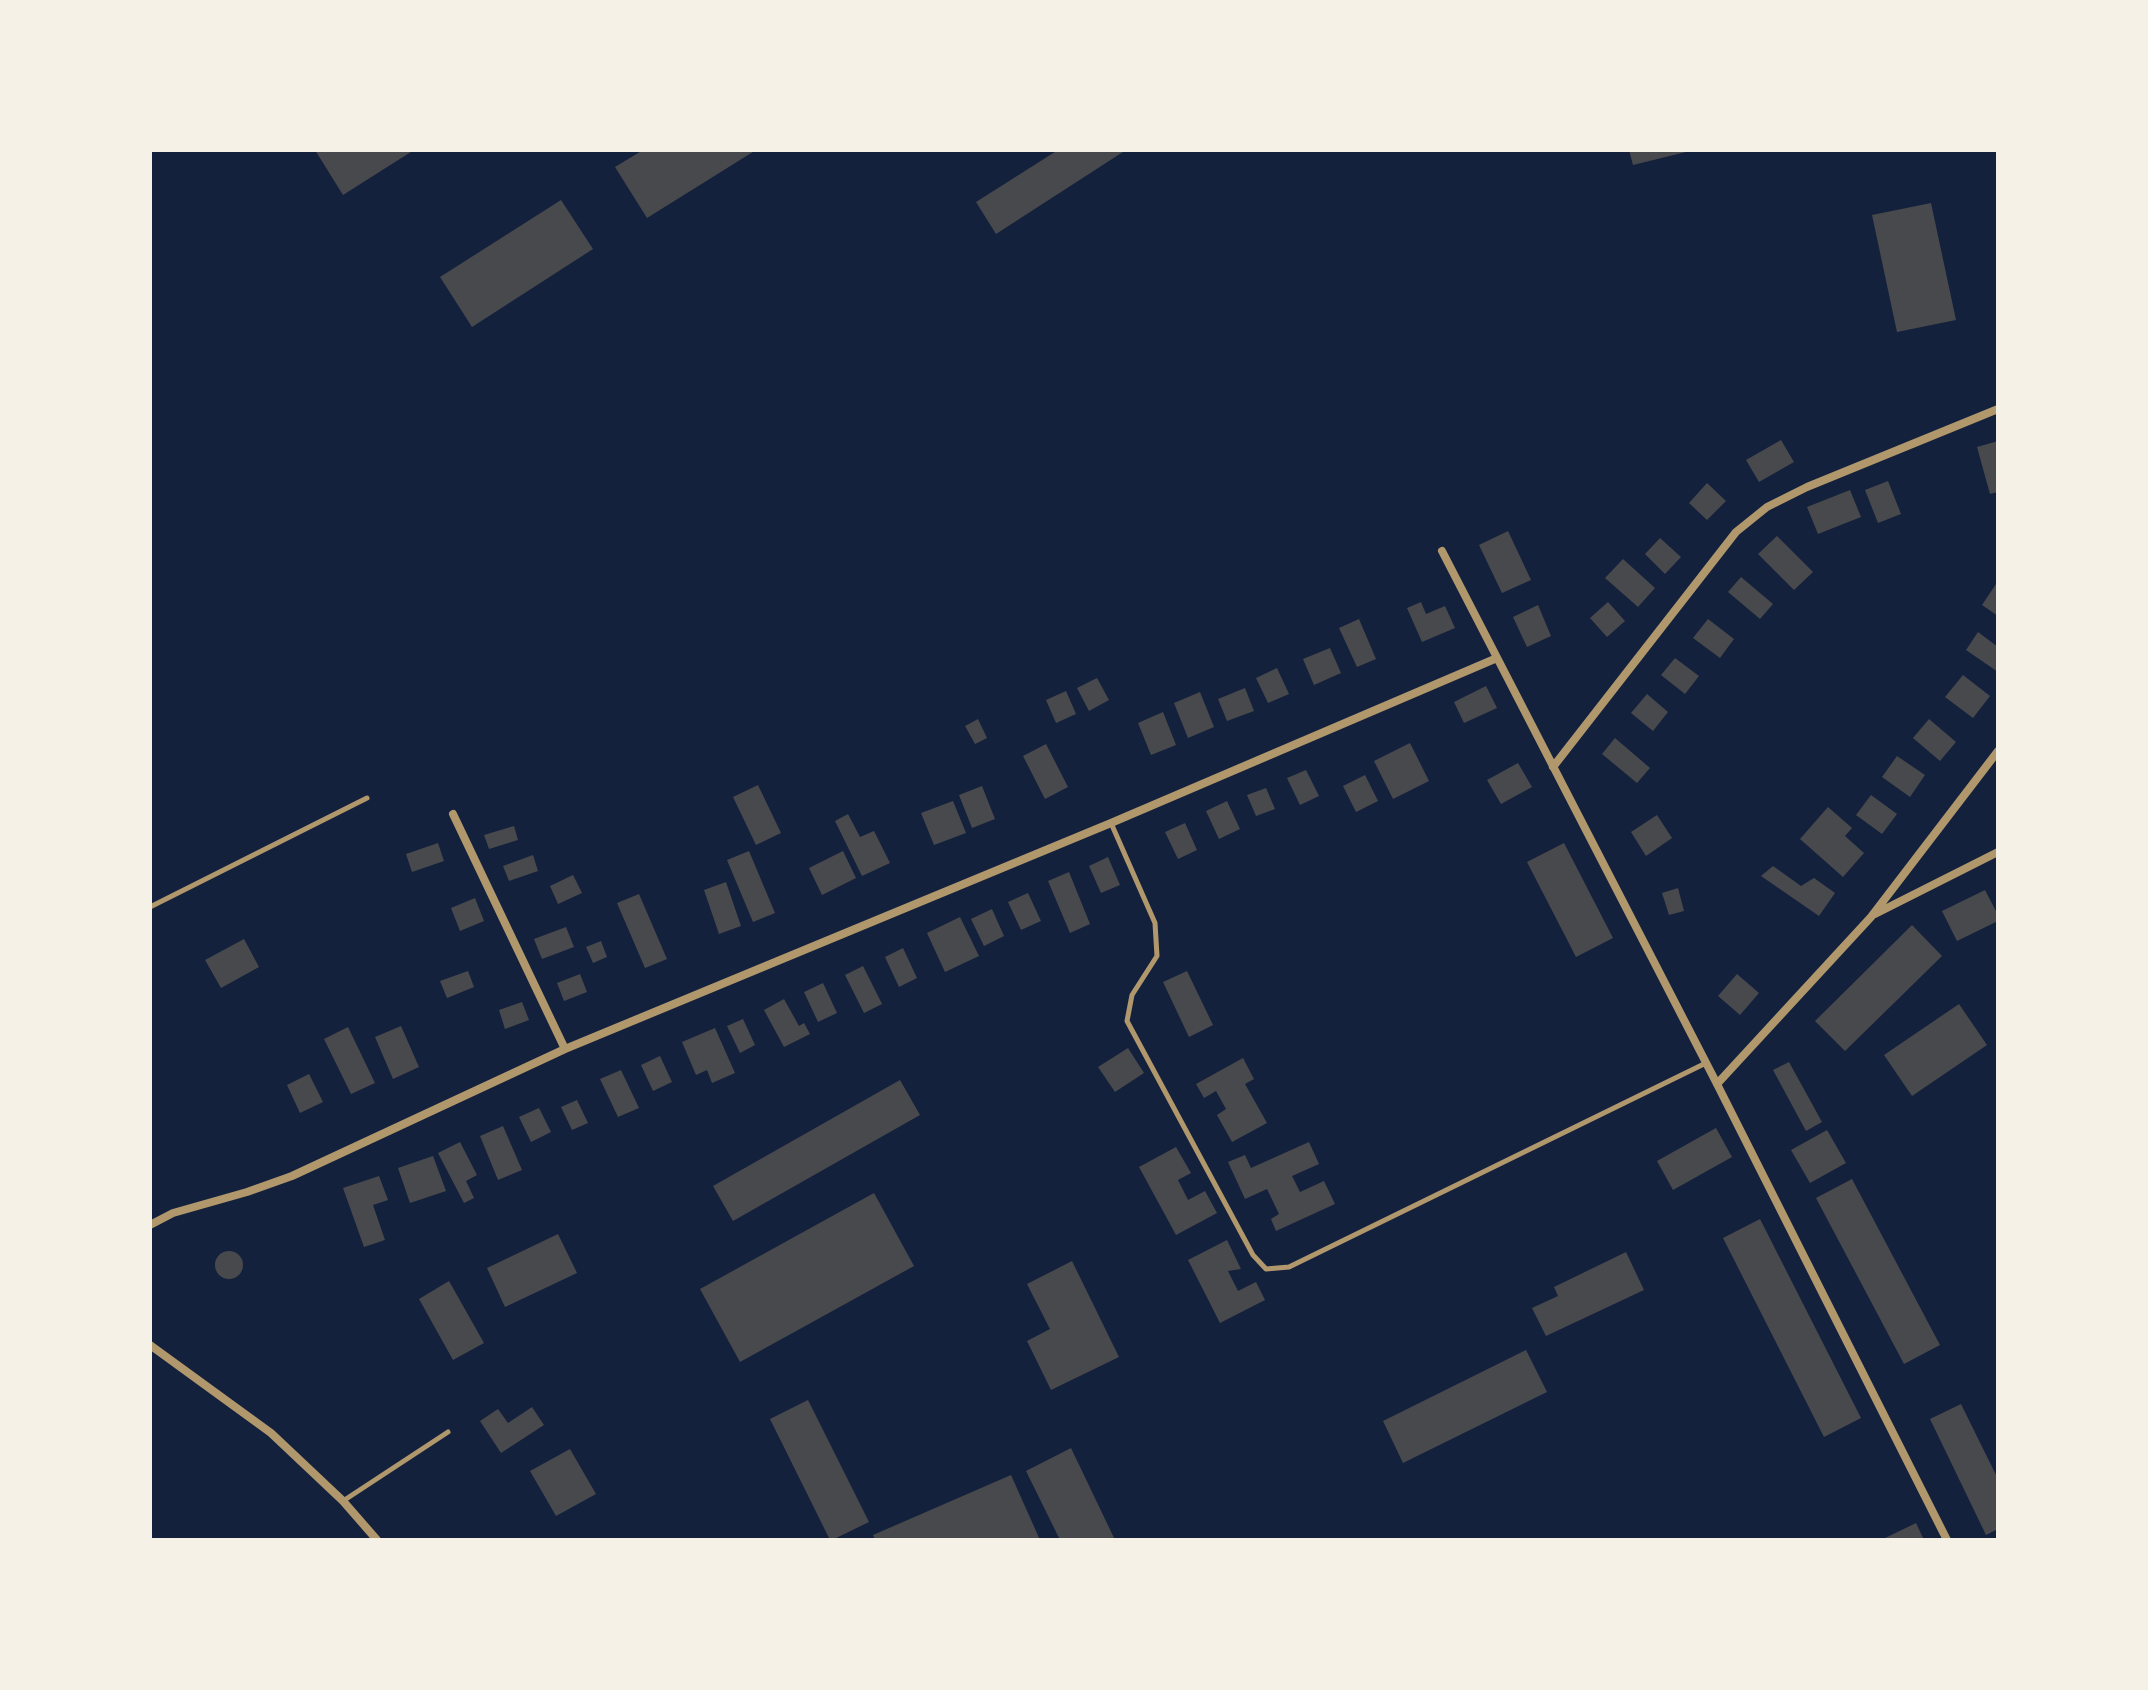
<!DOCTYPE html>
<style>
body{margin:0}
#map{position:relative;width:2148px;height:1690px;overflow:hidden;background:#14213d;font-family:Rubik,sans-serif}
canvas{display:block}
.frame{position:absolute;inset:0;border:152px solid #f6f1e7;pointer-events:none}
</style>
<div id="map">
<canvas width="2148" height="1690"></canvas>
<div class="frame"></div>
</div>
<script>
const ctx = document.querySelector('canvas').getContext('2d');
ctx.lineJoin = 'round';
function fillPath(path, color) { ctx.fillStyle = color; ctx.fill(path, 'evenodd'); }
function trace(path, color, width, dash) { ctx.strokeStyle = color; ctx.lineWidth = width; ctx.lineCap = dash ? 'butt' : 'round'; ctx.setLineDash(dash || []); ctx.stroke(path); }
fillPath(new Path2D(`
 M 315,150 L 414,150 L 343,195 Z
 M 643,150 L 756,150 L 647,218 L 615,167 Z
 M 1058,150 L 1126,150 L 996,234 L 976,202 Z
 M 1629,150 L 1690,150 L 1690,151 L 1633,165 Z
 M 561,200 L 593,249 L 472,327 L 440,277 Z
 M 1931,203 L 1956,320 L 1897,332 L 1872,215 Z
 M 1781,440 L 1794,462 L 1759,482 L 1746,460 Z
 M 1998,441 L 1998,492 L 1990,494 L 1977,447 Z
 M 1888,481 L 1901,514 L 1878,523 L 1865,490 Z
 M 1707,483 L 1726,501 L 1707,520 L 1689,503 Z
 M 1850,490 L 1861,517 L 1818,534 L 1807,507 Z
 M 1508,531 L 1531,580 L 1502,593 L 1479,545 Z
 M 1777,536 L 1813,572 L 1794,590 L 1758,554 Z
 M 1660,538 L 1681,557 L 1665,574 L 1645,554 Z
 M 1623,559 L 1655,588 L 1638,607 L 1605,578 Z
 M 1741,577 L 1773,604 L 1760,619 L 1728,592 Z
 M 1998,581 L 1998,616 L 1982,605 Z
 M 1421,602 L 1426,614 L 1445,606 L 1455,628 L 1422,642 L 1407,608 Z
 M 1608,602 L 1625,621 L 1607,637 L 1590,618 Z
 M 1538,605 L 1551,636 L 1527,647 L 1513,617 Z
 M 1359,619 L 1376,659 L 1357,667 L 1339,628 Z
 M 1708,619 L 1734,639 L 1720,658 L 1693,638 Z
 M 1978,632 L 1998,647 L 1998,672 L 1966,650 Z
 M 1330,648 L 1341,673 L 1314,685 L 1303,659 Z
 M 1675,658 L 1699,676 L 1685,694 L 1661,675 Z
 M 1277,668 L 1289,694 L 1268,703 L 1256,678 Z
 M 1963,675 L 1990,696 L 1973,718 L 1945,697 Z
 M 1097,678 L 1109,700 L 1089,711 L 1077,688 Z
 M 1486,686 L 1497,708 L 1464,723 L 1454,702 Z
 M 1245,688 L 1254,711 L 1227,721 L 1218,699 Z
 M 1066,691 L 1076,714 L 1056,723 L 1046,700 Z
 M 1200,692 L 1214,727 L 1188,738 L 1174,703 Z
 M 1647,694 L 1668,712 L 1653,731 L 1631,713 Z
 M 1163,712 L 1176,745 L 1151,755 L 1138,723 Z
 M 978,719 L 987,738 L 975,744 L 965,726 Z
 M 1929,719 L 1956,742 L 1940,761 L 1913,738 Z
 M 1615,738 L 1650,768 L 1637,783 L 1602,754 Z
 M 1410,743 L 1429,781 L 1393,799 L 1374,761 Z
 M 1046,744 L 1068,787 L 1045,799 L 1023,756 Z
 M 1897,756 L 1925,775 L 1910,797 L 1882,777 Z
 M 1518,763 L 1532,787 L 1501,804 L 1487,780 Z
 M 1306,770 L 1319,796 L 1300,805 L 1287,778 Z
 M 1365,775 L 1378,801 L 1356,812 L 1343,786 Z
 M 758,785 L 781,833 L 756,845 L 733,797 Z
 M 982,786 L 995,819 L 972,828 L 959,795 Z
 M 1266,788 L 1275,809 L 1256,816 L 1247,795 Z
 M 1871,795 L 1897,814 L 1882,834 L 1856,815 Z
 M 953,801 L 966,833 L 934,845 L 921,813 Z
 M 1227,801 L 1240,829 L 1219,839 L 1206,811 Z
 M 1828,807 L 1852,828 L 1845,836 L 1864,853 L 1843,877 L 1800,839 Z
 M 848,814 L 860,837 L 874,831 L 890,863 L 862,876 L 835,821 Z
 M 1657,815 L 1672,838 L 1646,856 L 1631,832 Z
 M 1185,823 L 1197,850 L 1178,859 L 1165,832 Z
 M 514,826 L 518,840 L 489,849 L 484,835 Z
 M 438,843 L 444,861 L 412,872 L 406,854 Z
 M 1564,843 L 1613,938 L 1576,957 L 1527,862 Z
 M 749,851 L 775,913 L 753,922 L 727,860 Z
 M 843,851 L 856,878 L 822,895 L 809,868 Z
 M 533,855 L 538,871 L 509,881 L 503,866 Z
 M 1108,857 L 1120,885 L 1101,893 L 1089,866 Z
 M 1773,866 L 1801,886 L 1814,878 L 1835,893 L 1819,916 L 1761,876 Z
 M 1069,872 L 1090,924 L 1070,933 L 1048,881 Z
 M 573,875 L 582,893 L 558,904 L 550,886 Z
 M 726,882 L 741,926 L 719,934 L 704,890 Z
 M 1678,888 L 1684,911 L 1669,915 L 1662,893 Z
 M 1985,890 L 1998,915 L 1998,921 L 1957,941 L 1942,911 Z
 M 1028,893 L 1041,921 L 1021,930 L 1008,902 Z
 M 639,894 L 667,959 L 645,968 L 617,903 Z
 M 475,898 L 484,921 L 460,931 L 451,908 Z
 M 992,909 L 1004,936 L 984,946 L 971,919 Z
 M 960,917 L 979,956 L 945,972 L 927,933 Z
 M 1912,925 L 1942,956 L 1845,1051 L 1815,1021 Z
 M 566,927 L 574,947 L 542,959 L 534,939 Z
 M 244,939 L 259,967 L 221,988 L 205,960 Z
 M 601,941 L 607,957 L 593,963 L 586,947 Z
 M 903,948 L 917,978 L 899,987 L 885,957 Z
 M 863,966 L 882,1004 L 864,1013 L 845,975 Z
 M 468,971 L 474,987 L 447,998 L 440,981 Z
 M 1187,971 L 1213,1025 L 1189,1037 L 1163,982 Z
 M 580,974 L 587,992 L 564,1001 L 557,983 Z
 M 1737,974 L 1759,993 L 1740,1015 L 1718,996 Z
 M 823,983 L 837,1013 L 818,1022 L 804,992 Z
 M 784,999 L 799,1026 L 804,1023 L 810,1034 L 784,1047 L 764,1010 Z
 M 522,1002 L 529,1020 L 505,1029 L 499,1010 Z
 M 1959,1004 L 1987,1045 L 1912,1096 L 1884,1055 Z
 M 743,1019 L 755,1045 L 740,1053 L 727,1026 Z
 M 401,1026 L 419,1067 L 393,1079 L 375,1037 Z
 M 348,1027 L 375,1083 L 351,1094 L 324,1039 Z
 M 715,1028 L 735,1073 L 712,1083 L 707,1070 L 696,1075 L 682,1042 Z
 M 1128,1048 L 1144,1073 L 1115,1092 L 1098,1067 Z
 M 660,1056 L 672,1082 L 653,1091 L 641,1065 Z
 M 1243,1058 L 1254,1079 L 1245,1084 L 1267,1123 L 1232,1142 L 1217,1115 L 1226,1109 L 1216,1091 L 1204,1098 L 1196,1084 Z
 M 1789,1062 L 1822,1122 L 1806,1131 L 1773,1070 Z
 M 621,1070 L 639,1108 L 618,1117 L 600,1079 Z
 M 309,1074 L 323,1102 L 300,1113 L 287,1085 Z
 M 900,1080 L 920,1115 L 733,1221 L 713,1186 Z
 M 577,1100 L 588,1123 L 572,1130 L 561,1107 Z
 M 539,1108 L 551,1132 L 531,1142 L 519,1117 Z
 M 503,1126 L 522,1170 L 498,1180 L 480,1136 Z
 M 1716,1128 L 1732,1157 L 1673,1190 L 1657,1161 Z
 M 1827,1130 L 1846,1163 L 1810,1183 L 1791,1150 Z
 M 460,1142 L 477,1175 L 466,1181 L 474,1198 L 464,1203 L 438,1153 Z
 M 1309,1142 L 1319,1164 L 1292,1176 L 1300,1192 L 1324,1181 L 1335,1204 L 1276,1231 L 1271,1219 L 1279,1214 L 1267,1189 L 1245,1199 L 1228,1162 L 1245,1155 L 1251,1168 Z
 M 1176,1147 L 1191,1173 L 1178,1180 L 1188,1200 L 1205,1191 L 1217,1213 L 1176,1235 L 1139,1167 Z
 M 433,1156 L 446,1191 L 410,1203 L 398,1168 Z
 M 379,1176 L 388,1200 L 373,1205 L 385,1240 L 364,1247 L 343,1188 Z
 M 1852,1179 L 1940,1345 L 1904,1364 L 1816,1198 Z
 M 874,1193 L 914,1266 L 740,1362 L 700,1289 Z
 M 1760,1219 L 1861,1418 L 1824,1437 L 1723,1238 Z
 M 558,1234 L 577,1273 L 505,1307 L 487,1268 Z
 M 1227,1240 L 1241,1269 L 1228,1271 L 1238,1291 L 1256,1282 L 1265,1300 L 1220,1323 L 1188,1260 Z
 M215 1265a14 14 0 1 1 28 0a14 14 0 1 1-28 0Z
 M 1626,1252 L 1644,1290 L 1546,1336 L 1532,1308 L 1558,1296 L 1554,1287 Z
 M 1072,1261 L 1119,1357 L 1051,1390 L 1027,1341 L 1050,1329 L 1027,1284 Z
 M 449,1281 L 484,1343 L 453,1360 L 419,1299 Z
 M 1526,1350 L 1547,1392 L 1403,1463 L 1383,1421 Z
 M 808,1400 L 869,1522 L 832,1540 L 830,1540 L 770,1419 Z
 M 1961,1404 L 1998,1479 L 1998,1529 L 1986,1535 L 1930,1419 Z
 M 532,1407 L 544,1425 L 501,1453 L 480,1421 L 498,1409 L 508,1423 Z
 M 1071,1448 L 1115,1540 L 1060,1540 L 1026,1471 Z
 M 570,1449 L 596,1494 L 556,1516 L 530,1471 Z
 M 1011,1475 L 1040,1540 L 875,1540 L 873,1535 Z
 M 1916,1523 L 1924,1540 L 1881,1540 Z`), '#48494c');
trace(new Path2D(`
 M 1111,823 L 1155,923 L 1157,956 L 1132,995 L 1127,1021 L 1253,1255 L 1266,1269 L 1289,1267 L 1706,1063
 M 150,907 L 367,798
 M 343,1501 L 448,1432`), '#b1986c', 5);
trace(new Path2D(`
 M 1442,551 L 1717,1084 L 1947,1540
 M 1553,767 L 1736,532 L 1767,507 L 1807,487 L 1998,409
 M 453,814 L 565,1049
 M 1875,914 L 1998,852
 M 1717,1084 L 1871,917 L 1998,751
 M 150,1225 L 173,1213 L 247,1192 L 292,1176 L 565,1049 L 1111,823 L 1497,658
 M 150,1345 L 271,1433 L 343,1501 L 377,1540`), '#b1986c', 8);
</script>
